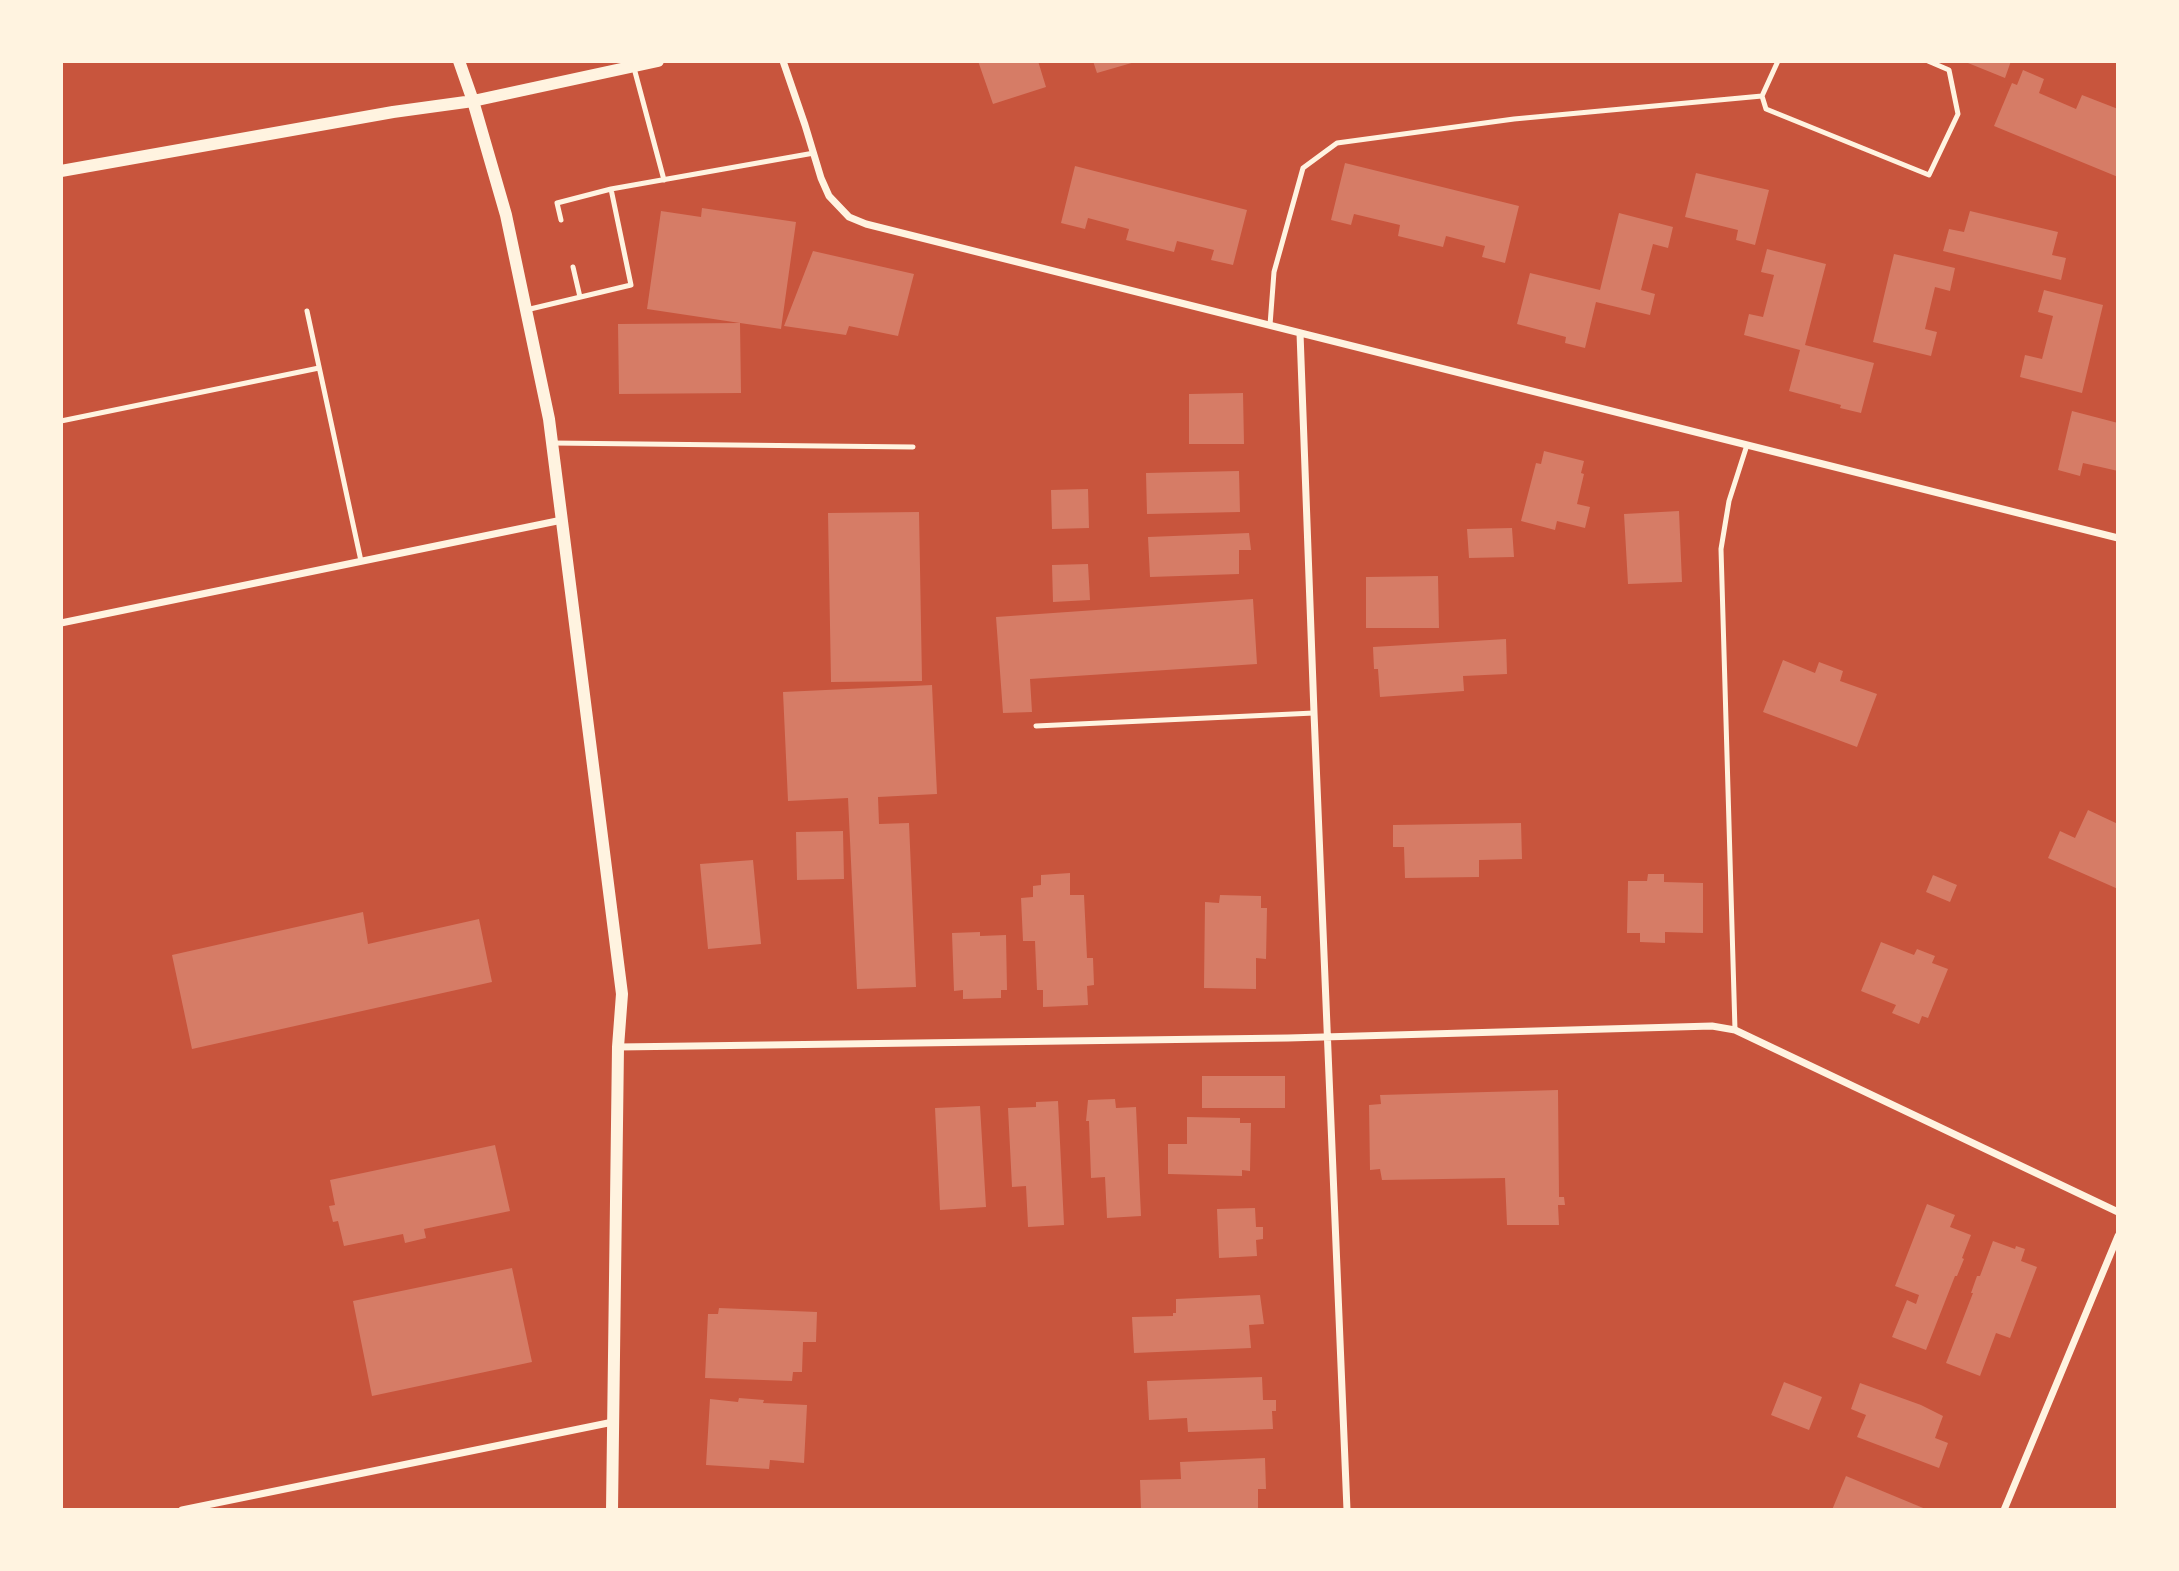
<!DOCTYPE html>
<style>
body{margin:0}
#map{position:relative;width:2179px;height:1571px;overflow:hidden;background:#c8553d;font-family:"Space Grotesk",sans-serif}
canvas{display:block}
.frame{position:absolute;inset:0;border:63px solid #fff3e0;pointer-events:none}
</style>
<div id="map">
<canvas width="2179" height="1571"></canvas>
<div class="frame"></div>
</div>
<script>
const ctx = document.querySelector('canvas').getContext('2d');
ctx.lineJoin = 'round';
function fillPath(path, color) { ctx.fillStyle = color; ctx.fill(path, 'evenodd'); }
function trace(path, color, width, dash) { ctx.strokeStyle = color; ctx.lineWidth = width; ctx.lineCap = dash ? 'butt' : 'round'; ctx.setLineDash(dash || []); ctx.stroke(path); }
fillPath(new Path2D(`
 M 978,61 L 1038,61 L 1046,87 L 993,104 Z
 M 1093,61 L 1135,61 L 1135,62 L 1097,73 Z
 M 1963,61 L 2011,61 L 2005,78 Z
 M 2023,70 L 2044,79 L 2039,93 L 2076,109 L 2082,95 L 2118,109 L 2118,177 L 1994,126 L 2012,83 L 2017,85 Z
 M 1345,163 L 1519,206 L 1505,263 L 1482,257 L 1485,246 L 1446,236 L 1443,247 L 1398,236 L 1400,225 L 1354,214 L 1351,225 L 1331,220 Z
 M 1075,166 L 1247,210 L 1233,265 L 1211,260 L 1214,250 L 1177,241 L 1174,252 L 1126,240 L 1129,229 L 1088,218 L 1085,229 L 1061,223 Z
 M 1696,173 L 1769,190 L 1755,245 L 1736,240 L 1738,230 L 1685,217 Z
 M 702,208 L 796,222 L 781,329 L 740,323 L 741,393 L 619,394 L 618,324 L 740,323 L 647,309 L 661,211 L 701,217 Z
 M 1970,211 L 2058,232 L 2052,255 L 2066,258 L 2061,280 L 1943,251 L 1949,229 L 1964,232 Z
 M 1619,213 L 1673,227 L 1668,248 L 1653,244 L 1641,290 L 1655,294 L 1650,315 L 1596,302 L 1585,348 L 1565,343 L 1566,337 L 1517,324 L 1530,273 L 1600,290 Z
 M 1767,249 L 1826,264 L 1805,345 L 1874,363 L 1861,413 L 1840,408 L 1841,405 L 1789,391 L 1800,350 L 1744,335 L 1749,314 L 1763,317 L 1774,275 L 1761,272 Z
 M 813,251 L 914,274 L 898,336 L 849,326 L 846,335 L 784,326 Z
 M 1894,254 L 1955,268 L 1950,291 L 1935,287 L 1925,329 L 1937,332 L 1931,356 L 1873,342 Z
 M 2044,290 L 2103,305 L 2082,393 L 2020,377 L 2025,355 L 2042,359 L 2053,316 L 2038,312 Z
 M 1243,393 L 1244,444 L 1189,444 L 1189,394 Z
 M 2072,411 L 2118,423 L 2118,471 L 2083,463 L 2080,476 L 2058,470 Z
 M 1544,451 L 1584,461 L 1581,473 L 1584,474 L 1577,504 L 1590,507 L 1585,528 L 1557,521 L 1555,530 L 1521,521 L 1536,463 L 1541,464 Z
 M 1239,471 L 1240,512 L 1147,514 L 1146,473 Z
 M 1088,489 L 1089,528 L 1052,529 L 1051,490 Z
 M 1679,511 L 1682,582 L 1628,584 L 1624,514 Z
 M 919,512 L 922,681 L 831,682 L 828,513 Z
 M 1512,528 L 1514,557 L 1469,558 L 1467,529 Z
 M 1249,533 L 1251,550 L 1239,550 L 1239,574 L 1150,577 L 1148,537 Z
 M 1088,564 L 1090,600 L 1053,602 L 1052,565 Z
 M 1438,576 L 1439,628 L 1366,628 L 1366,577 Z
 M 1253,599 L 1257,664 L 1030,679 L 1032,712 L 1003,713 L 996,617 Z
 M 1506,639 L 1507,674 L 1463,676 L 1464,691 L 1380,697 L 1378,669 L 1374,669 L 1373,647 Z
 M 1783,660 L 1815,673 L 1819,662 L 1843,671 L 1840,681 L 1877,694 L 1857,747 L 1763,712 Z
 M 932,685 L 937,794 L 878,797 L 879,824 L 909,823 L 916,987 L 857,989 L 848,798 L 788,801 L 783,692 Z
 M 2088,810 L 2118,824 L 2118,889 L 2048,858 L 2060,831 L 2075,838 Z
 M 1521,823 L 1522,859 L 1479,860 L 1479,877 L 1405,878 L 1404,847 L 1393,847 L 1393,825 Z
 M 843,831 L 844,879 L 797,880 L 796,832 Z
 M 753,860 L 761,944 L 708,949 L 700,864 Z
 M 1070,873 L 1070,895 L 1084,895 L 1087,958 L 1093,958 L 1094,985 L 1087,986 L 1088,1005 L 1043,1007 L 1043,990 L 1037,990 L 1035,941 L 1023,941 L 1021,898 L 1033,897 L 1033,886 L 1041,885 L 1041,875 Z
 M 1648,874 L 1664,874 L 1664,882 L 1703,883 L 1703,933 L 1665,932 L 1665,943 L 1640,942 L 1640,933 L 1627,933 L 1628,881 L 1647,881 Z
 M 1933,875 L 1957,885 L 1950,902 L 1926,892 Z
 M 1220,895 L 1261,896 L 1261,908 L 1267,908 L 1266,959 L 1256,958 L 1256,989 L 1204,988 L 1205,902 L 1219,903 Z
 M 363,912 L 368,944 L 479,919 L 492,982 L 192,1049 L 172,955 Z
 M 980,932 L 980,936 L 1006,935 L 1007,990 L 1001,990 L 1001,998 L 963,999 L 963,990 L 954,991 L 952,933 Z
 M 1881,942 L 1914,955 L 1917,949 L 1935,956 L 1932,963 L 1948,969 L 1928,1018 L 1922,1016 L 1919,1024 L 1892,1013 L 1896,1005 L 1861,991 Z
 M 1202,1076 L 1285,1076 L 1285,1108 L 1202,1108 Z
 M 1558,1090 L 1559,1197 L 1564,1197 L 1565,1205 L 1558,1205 L 1559,1225 L 1507,1225 L 1505,1178 L 1382,1180 L 1380,1169 L 1370,1170 L 1369,1105 L 1381,1104 L 1380,1095 Z
 M 1115,1099 L 1116,1108 L 1136,1107 L 1141,1216 L 1107,1218 L 1105,1177 L 1091,1178 L 1089,1121 L 1086,1121 L 1088,1100 Z
 M 1058,1101 L 1064,1225 L 1028,1227 L 1026,1186 L 1012,1187 L 1008,1108 L 1036,1107 L 1036,1102 Z
 M 980,1106 L 986,1207 L 940,1210 L 935,1108 Z
 M 1187,1117 L 1240,1118 L 1240,1123 L 1251,1123 L 1250,1171 L 1242,1170 L 1242,1176 L 1168,1174 L 1168,1144 L 1187,1144 Z
 M 495,1145 L 510,1211 L 424,1229 L 426,1238 L 405,1243 L 403,1234 L 344,1246 L 338,1221 L 333,1222 L 329,1206 L 335,1205 L 330,1180 Z
 M 1927,1204 L 1955,1215 L 1950,1227 L 1971,1235 L 1962,1258 L 1964,1259 L 1957,1276 L 1955,1276 L 1926,1350 L 1892,1337 L 1907,1300 L 1916,1304 L 1919,1295 L 1895,1286 Z
 M 1255,1208 L 1256,1227 L 1263,1227 L 1263,1239 L 1256,1240 L 1257,1256 L 1219,1258 L 1217,1209 Z
 M 1993,1241 L 2015,1249 L 2016,1246 L 2025,1249 L 2021,1261 L 2037,1267 L 2010,1338 L 1996,1333 L 1980,1376 L 1946,1363 L 1973,1293 L 1971,1293 L 1977,1276 L 1980,1276 Z
 M 512,1268 L 532,1362 L 372,1396 L 353,1301 Z
 M 1260,1295 L 1264,1324 L 1249,1325 L 1251,1348 L 1134,1353 L 1132,1317 L 1173,1316 L 1173,1313 L 1176,1313 L 1176,1299 Z
 M 719,1308 L 817,1312 L 816,1342 L 803,1342 L 802,1372 L 793,1372 L 792,1381 L 705,1378 L 708,1314 L 718,1314 Z
 M 1262,1377 L 1263,1400 L 1276,1400 L 1276,1411 L 1272,1411 L 1273,1429 L 1188,1432 L 1187,1418 L 1149,1420 L 1147,1381 Z
 M 1784,1382 L 1822,1397 L 1809,1430 L 1771,1415 Z
 M 1860,1383 L 1921,1405 L 1943,1416 L 1935,1438 L 1948,1443 L 1939,1468 L 1857,1437 L 1866,1415 L 1851,1409 Z
 M 739,1398 L 764,1400 L 763,1403 L 807,1405 L 804,1463 L 770,1460 L 769,1469 L 706,1465 L 710,1399 L 738,1402 Z
 M 1265,1458 L 1266,1489 L 1258,1489 L 1258,1510 L 1141,1510 L 1140,1480 L 1181,1479 L 1180,1462 Z
 M 1846,1476 L 1928,1510 L 1832,1510 Z`), '#d67c66');
trace(new Path2D(`
 M 1778,61 L 1762,96 L 1766,109 L 1929,175 L 1958,114 L 1949,70 L 1928,61
 M 634,68 L 664,180
 M 561,220 L 557,203 L 611,189
 M 573,267 L 580,297
 M 526,310 L 631,285 L 611,189 L 814,153
 M 307,311 L 361,561
 M 1270,325 L 1274,272 L 1303,168 L 1337,143 L 1514,119 L 1762,96
 M 61,421 L 319,368
 M 552,443 L 913,447
 M 1036,726 L 1314,713
 M 1735,1030 L 1721,549 L 1729,501 L 1747,445`), '#fff3e0', 5);
trace(new Path2D(`
 M 783,61 L 805,125 L 821,178 L 829,196 L 849,217 L 866,224 L 2118,538
 M 1300,333 L 1314,713 L 1347,1510
 M 61,623 L 562,520
 M 618,1047 L 1288,1038 L 1712,1026 L 1735,1030 L 2118,1212
 M 182,1510 L 613,1422
 M 2004,1510 L 2118,1236`), '#fff3e0', 7);
trace(new Path2D(`
 M 459,61 L 473,101 L 506,215 L 549,419 L 622,994 L 618,1047 L 612,1510
 M 61,171 L 393,112 L 473,101 L 658,61`), '#fff3e0', 12);
</script>
